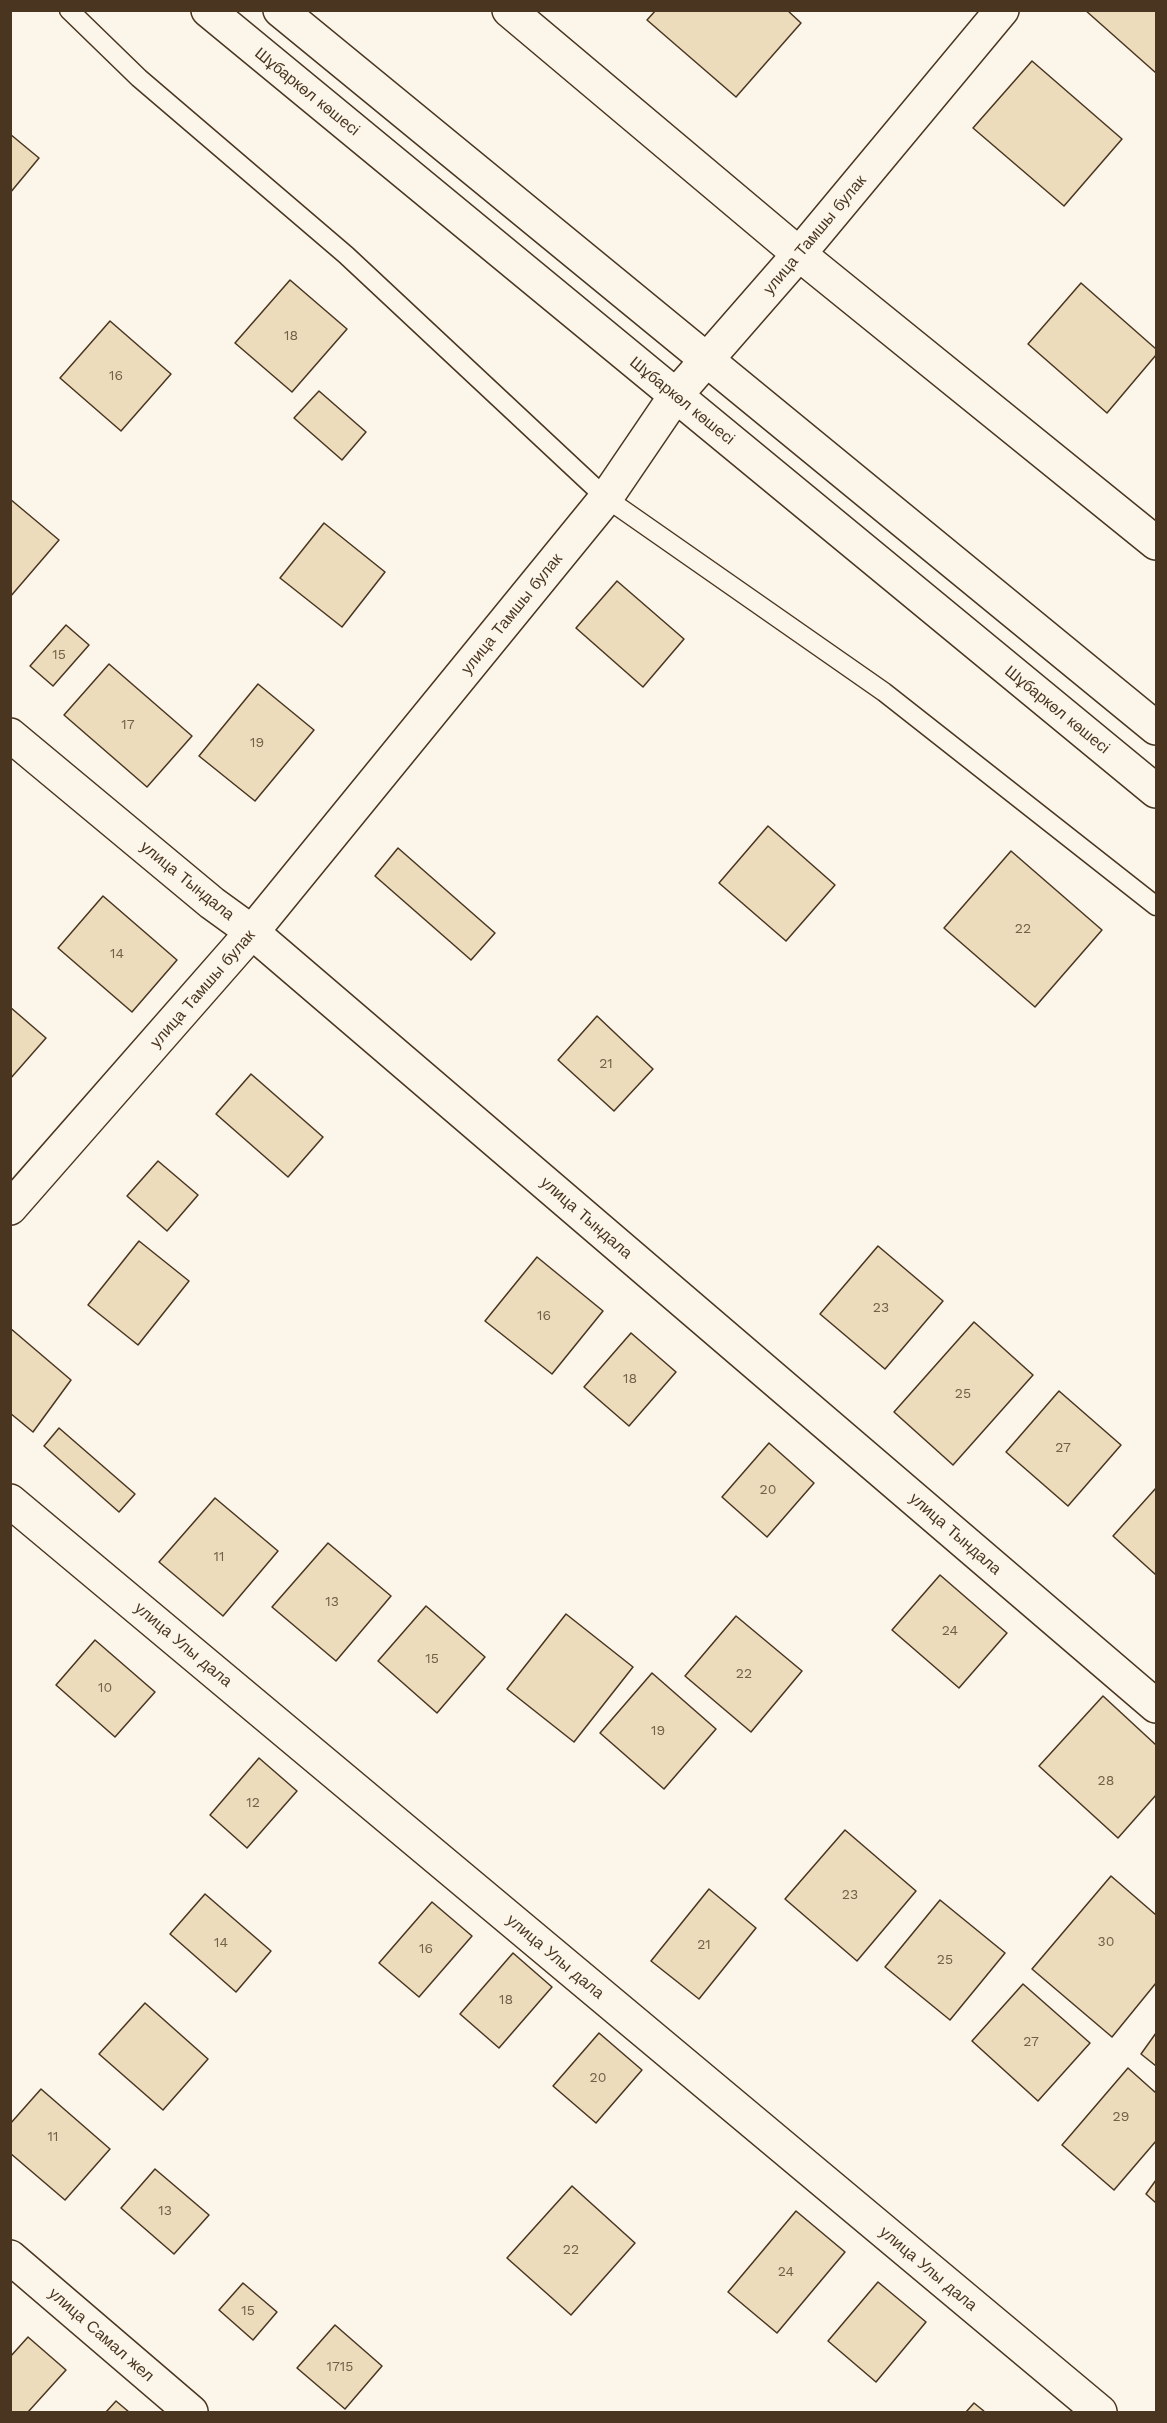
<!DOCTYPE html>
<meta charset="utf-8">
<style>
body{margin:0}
#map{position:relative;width:1167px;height:2423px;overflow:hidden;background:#fbf6e9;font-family:"Work Sans",sans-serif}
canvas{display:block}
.frame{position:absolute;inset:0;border:12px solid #4a3520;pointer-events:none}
</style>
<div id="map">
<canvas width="1167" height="2423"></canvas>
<div class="frame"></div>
</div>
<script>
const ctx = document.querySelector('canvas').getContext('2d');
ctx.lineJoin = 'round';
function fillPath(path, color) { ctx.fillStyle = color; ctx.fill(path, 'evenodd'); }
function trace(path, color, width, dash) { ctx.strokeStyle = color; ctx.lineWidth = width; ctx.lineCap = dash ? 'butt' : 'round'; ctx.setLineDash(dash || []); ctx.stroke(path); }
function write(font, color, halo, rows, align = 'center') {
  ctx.font = font + ' "Work Sans",sans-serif'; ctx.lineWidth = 4.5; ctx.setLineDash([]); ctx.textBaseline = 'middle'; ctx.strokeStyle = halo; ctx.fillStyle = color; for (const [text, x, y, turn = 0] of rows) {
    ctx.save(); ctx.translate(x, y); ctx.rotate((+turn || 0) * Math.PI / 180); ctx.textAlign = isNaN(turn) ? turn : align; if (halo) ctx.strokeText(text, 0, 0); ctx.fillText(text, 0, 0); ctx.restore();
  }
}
const building = new Path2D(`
 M 656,10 L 787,10 L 801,23 L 736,97 L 647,20 Z
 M 1085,10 L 1156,10 L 1156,73 Z
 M 1032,61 L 1122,139 L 1064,206 L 973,128 Z
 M 10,134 L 39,158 L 10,193 Z
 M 290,280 L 347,329 L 292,392 L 235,343 Z
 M 1081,283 L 1156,349 L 1156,355 L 1107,413 L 1028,344 Z
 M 110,321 L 171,374 L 121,431 L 60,378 Z
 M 319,391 L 366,432 L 342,460 L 294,418 Z
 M 10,499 L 59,540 L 10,597 Z
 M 324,523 L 385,572 L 342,627 L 280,578 Z
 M 617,581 L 684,639 L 643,687 L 576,628 Z
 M 66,625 L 89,645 L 53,686 L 30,666 Z
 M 109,664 L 192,736 L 147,787 L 64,715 Z
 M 258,684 L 314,730 L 255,801 L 199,756 Z
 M 768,826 L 835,885 L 786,941 L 719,883 Z
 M 398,848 L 495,933 L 471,960 L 375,876 Z
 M 1011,851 L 1102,930 L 1035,1007 L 944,928 Z
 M 103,896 L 177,960 L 132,1012 L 58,948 Z
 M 10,1007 L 46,1038 L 10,1079 Z
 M 597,1016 L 653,1069 L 614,1111 L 558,1060 Z
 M 251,1074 L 323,1137 L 288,1177 L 216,1114 Z
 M 158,1161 L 198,1195 L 167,1231 L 127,1196 Z
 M 139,1241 L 189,1281 L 138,1345 L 88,1305 Z
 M 878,1246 L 943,1301 L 885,1369 L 820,1314 Z
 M 537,1257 L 603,1311 L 552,1374 L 485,1321 Z
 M 974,1322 L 1033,1375 L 953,1465 L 894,1412 Z
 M 10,1328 L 71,1380 L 33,1432 L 10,1413 Z
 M 631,1333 L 676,1372 L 629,1426 L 584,1387 Z
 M 1059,1391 L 1121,1445 L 1068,1506 L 1006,1452 Z
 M 59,1428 L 135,1494 L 119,1512 L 44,1446 Z
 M 769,1443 L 814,1483 L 767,1537 L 722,1497 Z
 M 1156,1488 L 1156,1575 L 1113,1536 Z
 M 215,1498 L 278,1551 L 223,1616 L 159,1562 Z
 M 328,1543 L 391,1596 L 336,1661 L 272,1607 Z
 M 940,1575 L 1007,1633 L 959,1688 L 892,1630 Z
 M 426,1606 L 485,1657 L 437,1713 L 378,1661 Z
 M 566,1614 L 633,1667 L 574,1742 L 507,1689 Z
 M 736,1616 L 802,1671 L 751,1732 L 685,1676 Z
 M 95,1640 L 155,1692 L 115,1737 L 56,1685 Z
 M 652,1673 L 716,1729 L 664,1789 L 600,1733 Z
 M 1103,1696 L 1156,1745 L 1156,1795 L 1118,1838 L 1039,1766 Z
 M 259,1758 L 297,1791 L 247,1848 L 210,1815 Z
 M 845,1830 L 916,1891 L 857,1961 L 785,1899 Z
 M 1111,1876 L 1156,1915 L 1156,1983 L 1112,2037 L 1032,1969 Z
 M 709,1889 L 756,1928 L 699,1999 L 651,1961 Z
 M 205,1894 L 271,1951 L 236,1992 L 170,1934 Z
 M 940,1900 L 1005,1953 L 950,2020 L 885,1967 Z
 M 432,1902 L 472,1936 L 419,1997 L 379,1963 Z
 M 513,1953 L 552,1987 L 499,2048 L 460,2014 Z
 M 1023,1984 L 1090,2043 L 1038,2101 L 972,2041 Z
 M 145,2003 L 208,2059 L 163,2110 L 99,2054 Z
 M 599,2033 L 642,2070 L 596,2123 L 553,2086 Z
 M 1156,2033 L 1156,2066 L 1141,2054 Z
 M 1128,2068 L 1156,2093 L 1156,2141 L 1114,2190 L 1062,2145 Z
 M 41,2089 L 110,2149 L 65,2200 L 10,2153 L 10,2124 Z
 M 155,2169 L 209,2215 L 174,2254 L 121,2208 Z
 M 1156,2180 L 1156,2203 L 1146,2194 Z
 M 572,2186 L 635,2243 L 571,2315 L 507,2258 Z
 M 796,2211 L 845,2252 L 777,2333 L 728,2292 Z
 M 878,2282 L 926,2322 L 876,2382 L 828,2341 Z
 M 243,2283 L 277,2312 L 253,2340 L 219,2310 Z
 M 335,2325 L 382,2366 L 345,2409 L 297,2368 Z
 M 28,2337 L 66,2370 L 28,2412 L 10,2412 L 10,2357 Z
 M 116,2401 L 129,2412 L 106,2412 Z
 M 974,2403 L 985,2412 L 966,2412 Z`);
fillPath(building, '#ecdcbc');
trace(building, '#4a3520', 1.5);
const lane = new Path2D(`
 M 69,10 L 139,78 L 346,255 L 606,498 L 884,692 L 1156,906`);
const street = new Path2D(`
 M 509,10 L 799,254 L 1156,543
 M 10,735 L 212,903 L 252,932 L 1156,1706
 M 10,1208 L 252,932 L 606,498 L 676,395 L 799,254 L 1002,10
 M 10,1501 L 1100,2412
 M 10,2257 L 191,2412`);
const secondary = new Path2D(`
 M 208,10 L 1156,791
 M 280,10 L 1156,728`);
trace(lane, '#4a3520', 21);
trace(street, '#4a3520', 36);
trace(secondary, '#4a3520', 36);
trace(lane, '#fbf6e9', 18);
trace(street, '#fbf6e9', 33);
trace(secondary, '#fbf6e9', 33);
write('14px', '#725f47', null, [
 ["18",291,336],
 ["16",116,376],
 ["15",59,655],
 ["17",128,725],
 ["19",257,743],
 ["22",1023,929],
 ["14",117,954],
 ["21",606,1064],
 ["23",881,1308],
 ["16",544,1316],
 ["18",630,1379],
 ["25",963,1394],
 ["27",1063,1448],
 ["20",768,1490],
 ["11",219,1557],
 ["13",332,1602],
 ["24",950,1631],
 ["15",432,1659],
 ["22",744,1674],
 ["10",105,1688],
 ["19",658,1731],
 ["28",1106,1781],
 ["12",253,1803],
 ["23",850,1895],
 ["30",1106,1942],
 ["14",221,1943],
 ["21",704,1945],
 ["16",426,1949],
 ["25",945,1960],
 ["18",506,2000],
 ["27",1031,2042],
 ["20",598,2078],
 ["29",1121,2117],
 ["11",53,2137],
 ["13",165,2211],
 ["22",571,2250],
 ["24",786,2272],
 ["15",248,2311],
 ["1715",340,2367]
]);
write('16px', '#4a3520', '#fbf6e9', [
 ["Шұбаркөл көшесі",307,92,39],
 ["улица Тамшы булак",815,235,-50],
 ["Шұбаркөл көшесі",682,401,39],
 ["улица Тамшы булак",512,614,-51],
 ["Шұбаркөл көшесі",1057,710,39],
 ["улица Тындала",187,881,39],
 ["улица Тамшы булак",203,989,-49],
 ["улица Тындала",586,1218,41],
 ["улица Тындала",955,1534,41],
 ["улица Улы дала",183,1645,40],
 ["улица Улы дала",555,1957,40],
 ["улица Улы дала",928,2269,40],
 ["улица Самал жел",101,2335,41]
]);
</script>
